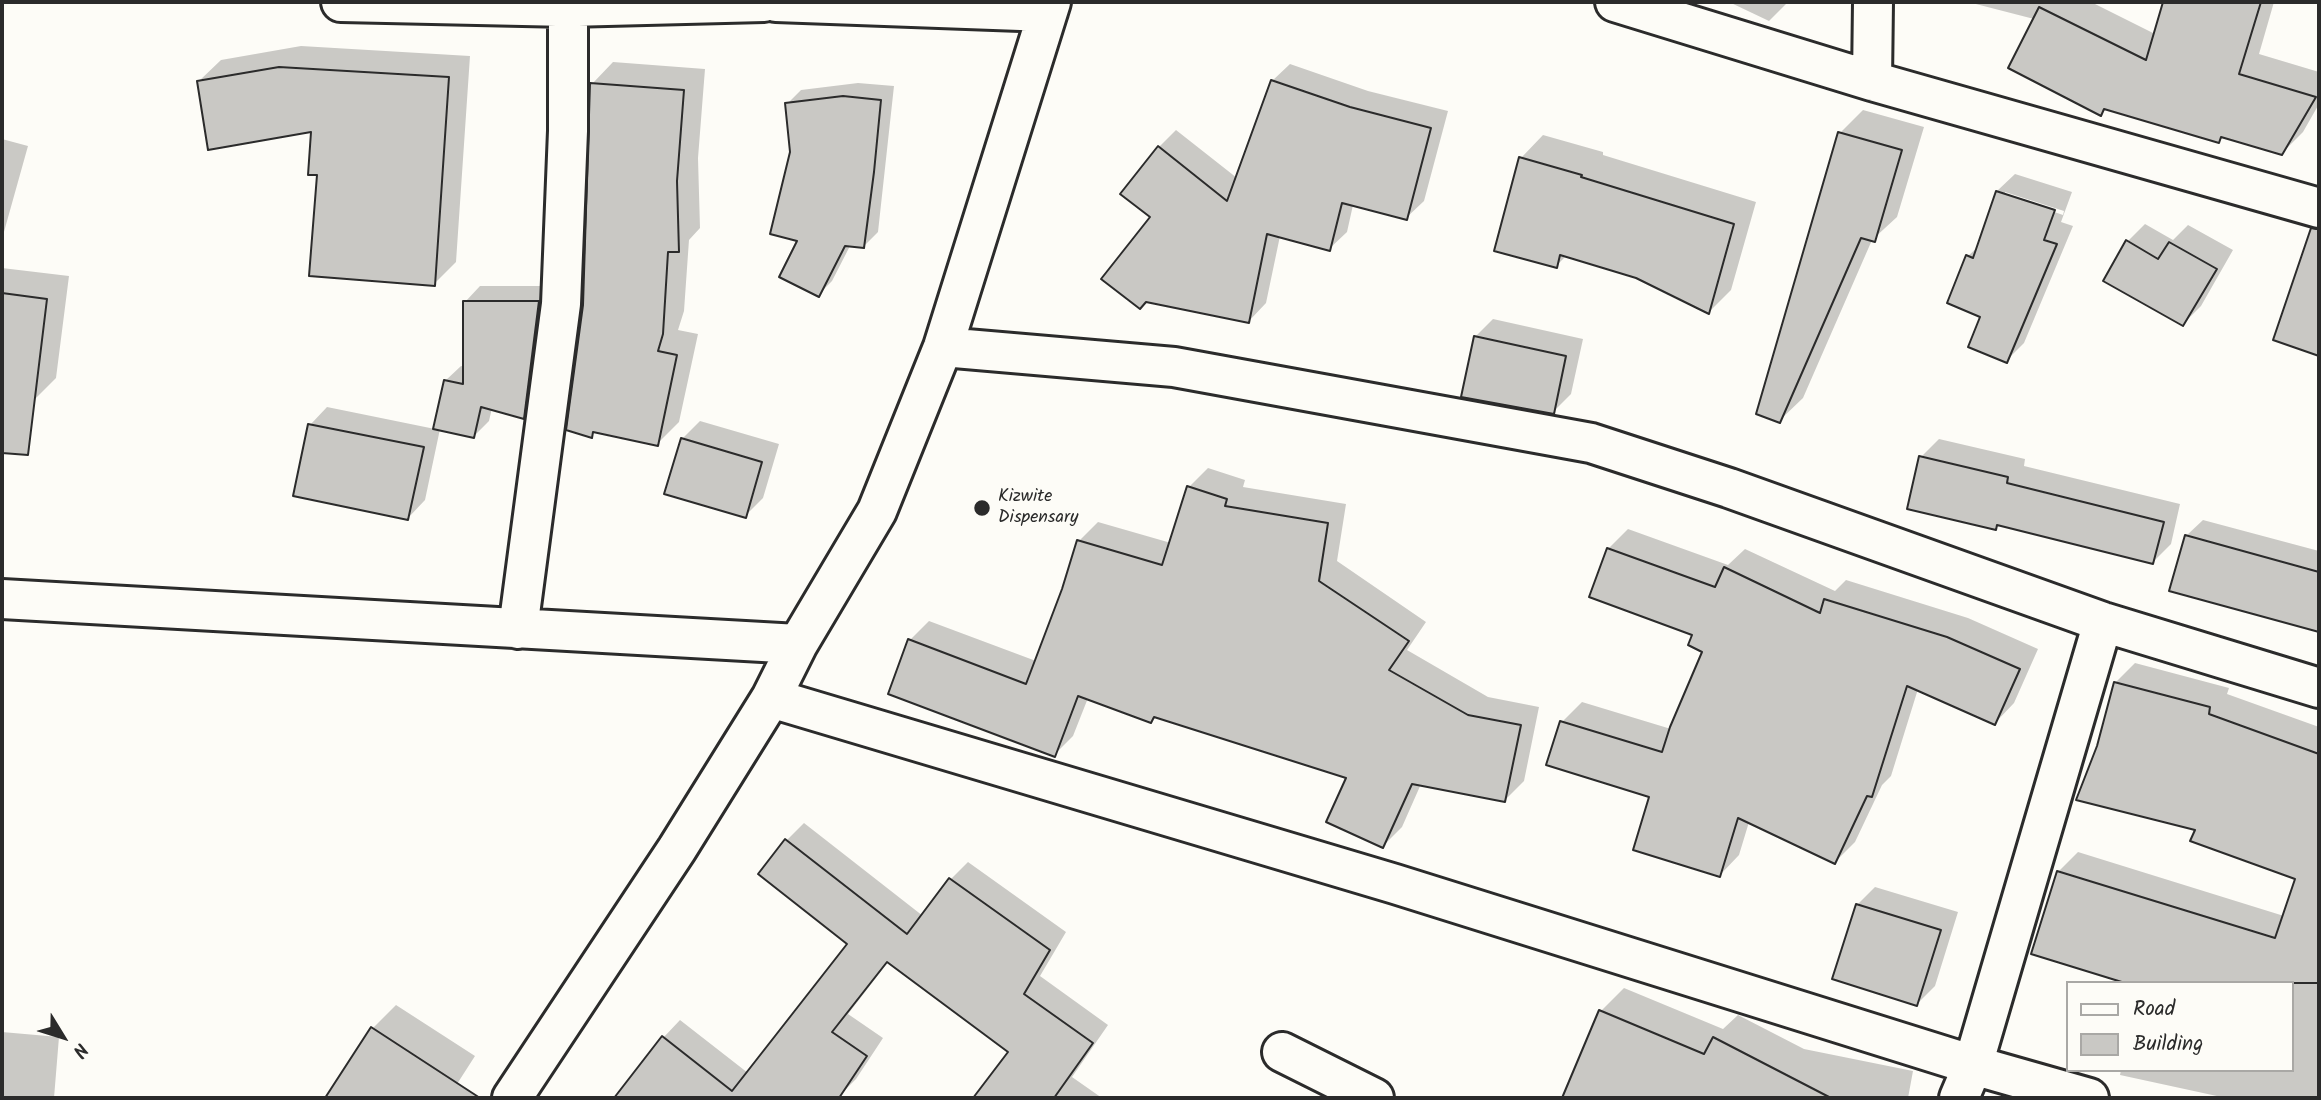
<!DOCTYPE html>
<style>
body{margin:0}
#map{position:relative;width:2321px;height:1100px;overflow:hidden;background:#fdfcf7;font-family:Kalam,sans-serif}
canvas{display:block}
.frame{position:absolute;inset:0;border:4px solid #2b2b2b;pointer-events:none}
.legend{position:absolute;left:2066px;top:981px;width:228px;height:91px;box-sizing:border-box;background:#fdfcf7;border:2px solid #a9a8a5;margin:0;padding:9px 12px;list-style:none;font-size:21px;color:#2b2b2b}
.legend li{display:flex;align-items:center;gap:14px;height:35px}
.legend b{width:35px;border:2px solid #a9a8a5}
.north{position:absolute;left:28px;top:1002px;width:70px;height:70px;-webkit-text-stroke:5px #fdfcf7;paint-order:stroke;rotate:128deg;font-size:19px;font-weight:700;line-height:28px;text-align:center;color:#2b2b2b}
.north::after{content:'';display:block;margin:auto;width:24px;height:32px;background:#2b2b2b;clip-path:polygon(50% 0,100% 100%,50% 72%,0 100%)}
</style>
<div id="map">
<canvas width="2321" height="1100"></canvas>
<div class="frame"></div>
<ul class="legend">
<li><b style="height:9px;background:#fdfcf7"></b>Road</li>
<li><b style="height:19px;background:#c9c8c4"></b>Building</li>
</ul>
<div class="north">N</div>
</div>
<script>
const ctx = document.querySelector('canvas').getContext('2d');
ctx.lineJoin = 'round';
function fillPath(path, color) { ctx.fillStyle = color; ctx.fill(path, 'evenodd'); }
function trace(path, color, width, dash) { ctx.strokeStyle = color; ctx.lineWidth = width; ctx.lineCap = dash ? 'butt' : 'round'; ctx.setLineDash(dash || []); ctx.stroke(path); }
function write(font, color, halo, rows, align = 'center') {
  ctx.font = font + ' Kalam,sans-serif'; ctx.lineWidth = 6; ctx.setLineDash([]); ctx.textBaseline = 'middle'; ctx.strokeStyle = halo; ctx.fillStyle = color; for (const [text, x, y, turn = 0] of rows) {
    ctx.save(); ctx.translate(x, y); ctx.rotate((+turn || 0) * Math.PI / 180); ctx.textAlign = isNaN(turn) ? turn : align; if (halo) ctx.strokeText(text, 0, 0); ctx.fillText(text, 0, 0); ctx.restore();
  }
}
fillPath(new Path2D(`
 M 1729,2 L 1788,2 L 1769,21 Z
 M 1968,2 L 2091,2 L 2155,34 L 2164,2 L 2274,2 L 2259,54 L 2319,72 L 2319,104 L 2303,132 L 2282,153 L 2224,136 L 2219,141 L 2106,108 L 2101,114 L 2034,19 Z
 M 301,46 L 470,56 L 456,262 L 434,284 L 319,173 L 313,130 L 199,81 L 221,60 Z
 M 613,62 L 705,69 L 698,158 L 700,228 L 689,240 L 684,311 L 678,330 L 698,334 L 679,422 L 657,444 L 596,431 L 591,436 L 585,305 L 592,84 Z
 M 1290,64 L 1368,91 L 1448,111 L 1424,201 L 1406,218 L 1353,205 L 1347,232 L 1329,249 L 1280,236 L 1266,303 L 1249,321 L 1152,217 L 1159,147 L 1176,130 L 1237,178 L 1272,81 Z
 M 858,83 L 894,86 L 878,232 L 864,246 L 851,244 L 832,281 L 818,295 L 800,240 L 787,104 L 801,90 Z
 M 1863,110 L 1924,127 L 1897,217 L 1872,240 L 1803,398 L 1779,421 L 1840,133 Z
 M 1543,135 L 1603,152 L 1603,155 L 1756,202 L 1731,290 L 1709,312 L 1636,276 L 1567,255 L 1556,266 L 1521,158 Z
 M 2,139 L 28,146 L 2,239 Z
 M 2015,174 L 2072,192 L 2061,222 L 2073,226 L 2024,343 L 2006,361 L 1968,256 L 1979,246 L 1997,191 ZM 2005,192 L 2064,211 L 2063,215 L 2005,195 Z
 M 2145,224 L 2173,240 L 2188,225 L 2233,250 L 2201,306 L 2183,324 L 2128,241 Z
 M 2,268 L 69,276 L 56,378 L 34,400 L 2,397 Z
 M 480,286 L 554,286 L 539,401 L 523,417 L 492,408 L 489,421 L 474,436 L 440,429 L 425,500 L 408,518 L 310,425 L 327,407 L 435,429 L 445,381 L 461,366 L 465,367 L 465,302 Z
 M 1493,319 L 1583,339 L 1571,394 L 1553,412 L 1475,337 Z
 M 700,421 L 779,444 L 763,498 L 745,516 L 682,439 Z
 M 1939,439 L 2025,459 L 2024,466 L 2180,504 L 2171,544 L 2153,562 L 1999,524 L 1995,528 L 1921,457 Z
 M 1208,468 L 1245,480 L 1243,487 L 1346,504 L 1337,561 L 1426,622 L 1407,650 L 1488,697 L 1539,707 L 1524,781 L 1504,801 L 1421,784 L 1402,827 L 1383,846 L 1348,777 L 1156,716 L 1151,721 L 1088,698 L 1073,736 L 1054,755 L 910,640 L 929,621 L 1036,661 L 1064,590 L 1079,541 L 1098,522 L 1171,543 L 1189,487 Z
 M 2203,520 L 2319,551 L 2319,630 L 2171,590 L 2186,536 Z
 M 1628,529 L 1728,565 L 1745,549 L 1835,591 L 1846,580 L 1968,618 L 2038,649 L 2014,703 L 1995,723 L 1918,689 L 1891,776 L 1882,785 L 1855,842 L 1835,862 L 1749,822 L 1739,855 L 1720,875 L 1651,796 L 1548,764 L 1562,722 L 1582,702 L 1671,729 L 1705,651 L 1695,634 L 1608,549 Z
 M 2135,663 L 2229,688 L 2227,694 L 2319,727 L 2319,1098 L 2226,1098 L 2120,1075 L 2121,1070 L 2291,1070 L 2291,983 L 2058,872 L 2078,852 L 2284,916 L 2297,878 L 2198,829 L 2099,746 L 2116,682 Z
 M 804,823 L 923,916 L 951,879 L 968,862 L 1066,932 L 1040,976 L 1108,1025 L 1072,1077 L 1102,1098 L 975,1098 L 1010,1052 L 889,961 L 848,1014 L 883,1038 L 856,1079 L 839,1096 L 808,1076 L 791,1098 L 621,1098 L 618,1096 L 663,1038 L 680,1020 L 748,1073 L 850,943 L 760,874 L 787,840 Z
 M 1875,887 L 1958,912 L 1935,986 L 1917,1004 L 1857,905 Z
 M 1624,988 L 1723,1029 L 1738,1015 L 1804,1049 L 1913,1071 L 1908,1098 L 1564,1098 L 1601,1011 Z
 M 396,1005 L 475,1056 L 448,1098 L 327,1098 L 372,1029 Z
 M 2,1032 L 59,1037 L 54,1098 L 2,1098 Z`), '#0003');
const building = new Path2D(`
 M 2163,2 L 2261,2 L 2239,74 L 2316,97 L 2282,155 L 2221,137 L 2219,143 L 2104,109 L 2101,116 L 2008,68 L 2039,7 L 2146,60 Z
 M 279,67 L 449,77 L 435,286 L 309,276 L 317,175 L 308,175 L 311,132 L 208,150 L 197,81 Z
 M 1271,80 L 1350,107 L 1431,128 L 1407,220 L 1342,203 L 1330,251 L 1267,234 L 1249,323 L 1146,302 L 1140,309 L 1101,279 L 1150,217 L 1120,194 L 1158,146 L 1227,201 Z
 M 590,83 L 684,90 L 677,181 L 679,252 L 668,252 L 663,334 L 658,351 L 677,355 L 658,446 L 593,432 L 592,438 L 566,430 L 583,305 Z
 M 843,96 L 881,100 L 874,172 L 864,248 L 845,246 L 819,297 L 779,277 L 797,241 L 770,234 L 790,152 L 785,103 Z
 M 1838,132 L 1902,150 L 1875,242 L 1861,238 L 1780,423 L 1756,414 Z
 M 1519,157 L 1582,175 L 1581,177 L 1734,224 L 1709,314 L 1636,278 L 1560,255 L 1557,268 L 1494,251 Z
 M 1996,191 L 2055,210 L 2044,240 L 2057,244 L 2007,363 L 1968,347 L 1980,317 L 1947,303 L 1966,255 L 1973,258 Z
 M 2311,228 L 2319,229 L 2319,356 L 2273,340 Z
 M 2126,240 L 2158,259 L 2169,242 L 2217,269 L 2183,326 L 2103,281 Z
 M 2,293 L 47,299 L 28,455 L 2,453 Z
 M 463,301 L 539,301 L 524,419 L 481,407 L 474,438 L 433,429 L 444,380 L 463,384 Z
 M 1474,336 L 1566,356 L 1554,414 L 1461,397 Z
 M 308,424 L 424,447 L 408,520 L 293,496 Z
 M 681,438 L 762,462 L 746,518 L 664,494 Z
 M 1919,456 L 2008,477 L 2007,483 L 2164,522 L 2153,564 L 1997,525 L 1996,530 L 1907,509 Z
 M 1187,486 L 1227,499 L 1225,506 L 1328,523 L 1319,581 L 1409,641 L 1389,670 L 1468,715 L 1521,725 L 1505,802 L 1412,784 L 1383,848 L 1326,822 L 1346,778 L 1154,717 L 1151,723 L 1078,696 L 1055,757 L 888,694 L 908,639 L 1026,684 L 1062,589 L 1077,540 L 1162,565 Z
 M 2185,535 L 2319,572 L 2319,632 L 2169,591 Z
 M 1607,548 L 1715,587 L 1724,567 L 1820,613 L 1824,599 L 1947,637 L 2020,669 L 1995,725 L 1907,686 L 1872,797 L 1867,796 L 1835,864 L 1738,818 L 1720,877 L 1633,850 L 1649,797 L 1546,765 L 1560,721 L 1662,752 L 1670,727 L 1702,652 L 1688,645 L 1692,635 L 1589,597 Z
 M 2114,682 L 2210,707 L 2209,714 L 2319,754 L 2319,983 L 2125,983 L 2031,954 L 2057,871 L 2275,938 L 2295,879 L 2190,841 L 2195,830 L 2076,800 L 2097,746 Z
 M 785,839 L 907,934 L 949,878 L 1050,950 L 1024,994 L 1093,1043 L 1054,1098 L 973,1098 L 1008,1052 L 887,962 L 832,1032 L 867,1056 L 839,1098 L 614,1098 L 662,1036 L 732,1091 L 847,944 L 758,874 Z
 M 1856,904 L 1941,930 L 1917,1006 L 1832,979 Z
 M 1599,1010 L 1704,1054 L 1713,1037 L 1831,1098 L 1562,1098 Z
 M 371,1027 L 480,1098 L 325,1098 Z`);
fillPath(building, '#c9c8c4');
trace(building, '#2b2b2b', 2);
const street = new Path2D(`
 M 341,2 L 568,7 L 764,2
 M 776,2 L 1048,12
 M 1615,2 L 1872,81 L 2319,208
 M 1872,81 L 1873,2
 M 943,347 L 1174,367 L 1591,443 L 1729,488 L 2103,622 L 2319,688
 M 2,599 L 798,644
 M 518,629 L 561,304 L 568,131 L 568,7
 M 771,698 L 1395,884 L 1973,1065 L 2089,1098
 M 1282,1052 L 1374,1098
 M 512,1098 L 677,849 L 771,698 L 798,644 L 877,511 L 943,347 L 1051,2
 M 1959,1098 L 1973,1065 L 2103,622`);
trace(street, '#2b2b2b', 44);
trace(street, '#fdfcf7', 38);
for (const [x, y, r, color] of [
 [982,508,9,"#2b2b2b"]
]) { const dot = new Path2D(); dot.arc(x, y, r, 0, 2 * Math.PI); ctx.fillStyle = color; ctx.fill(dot); trace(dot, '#fdfcf7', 2.5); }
write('18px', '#2b2b2b', '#fdfcf7', [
 ["Kizwite",998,498],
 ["Dispensary",998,519]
], 'left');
</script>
